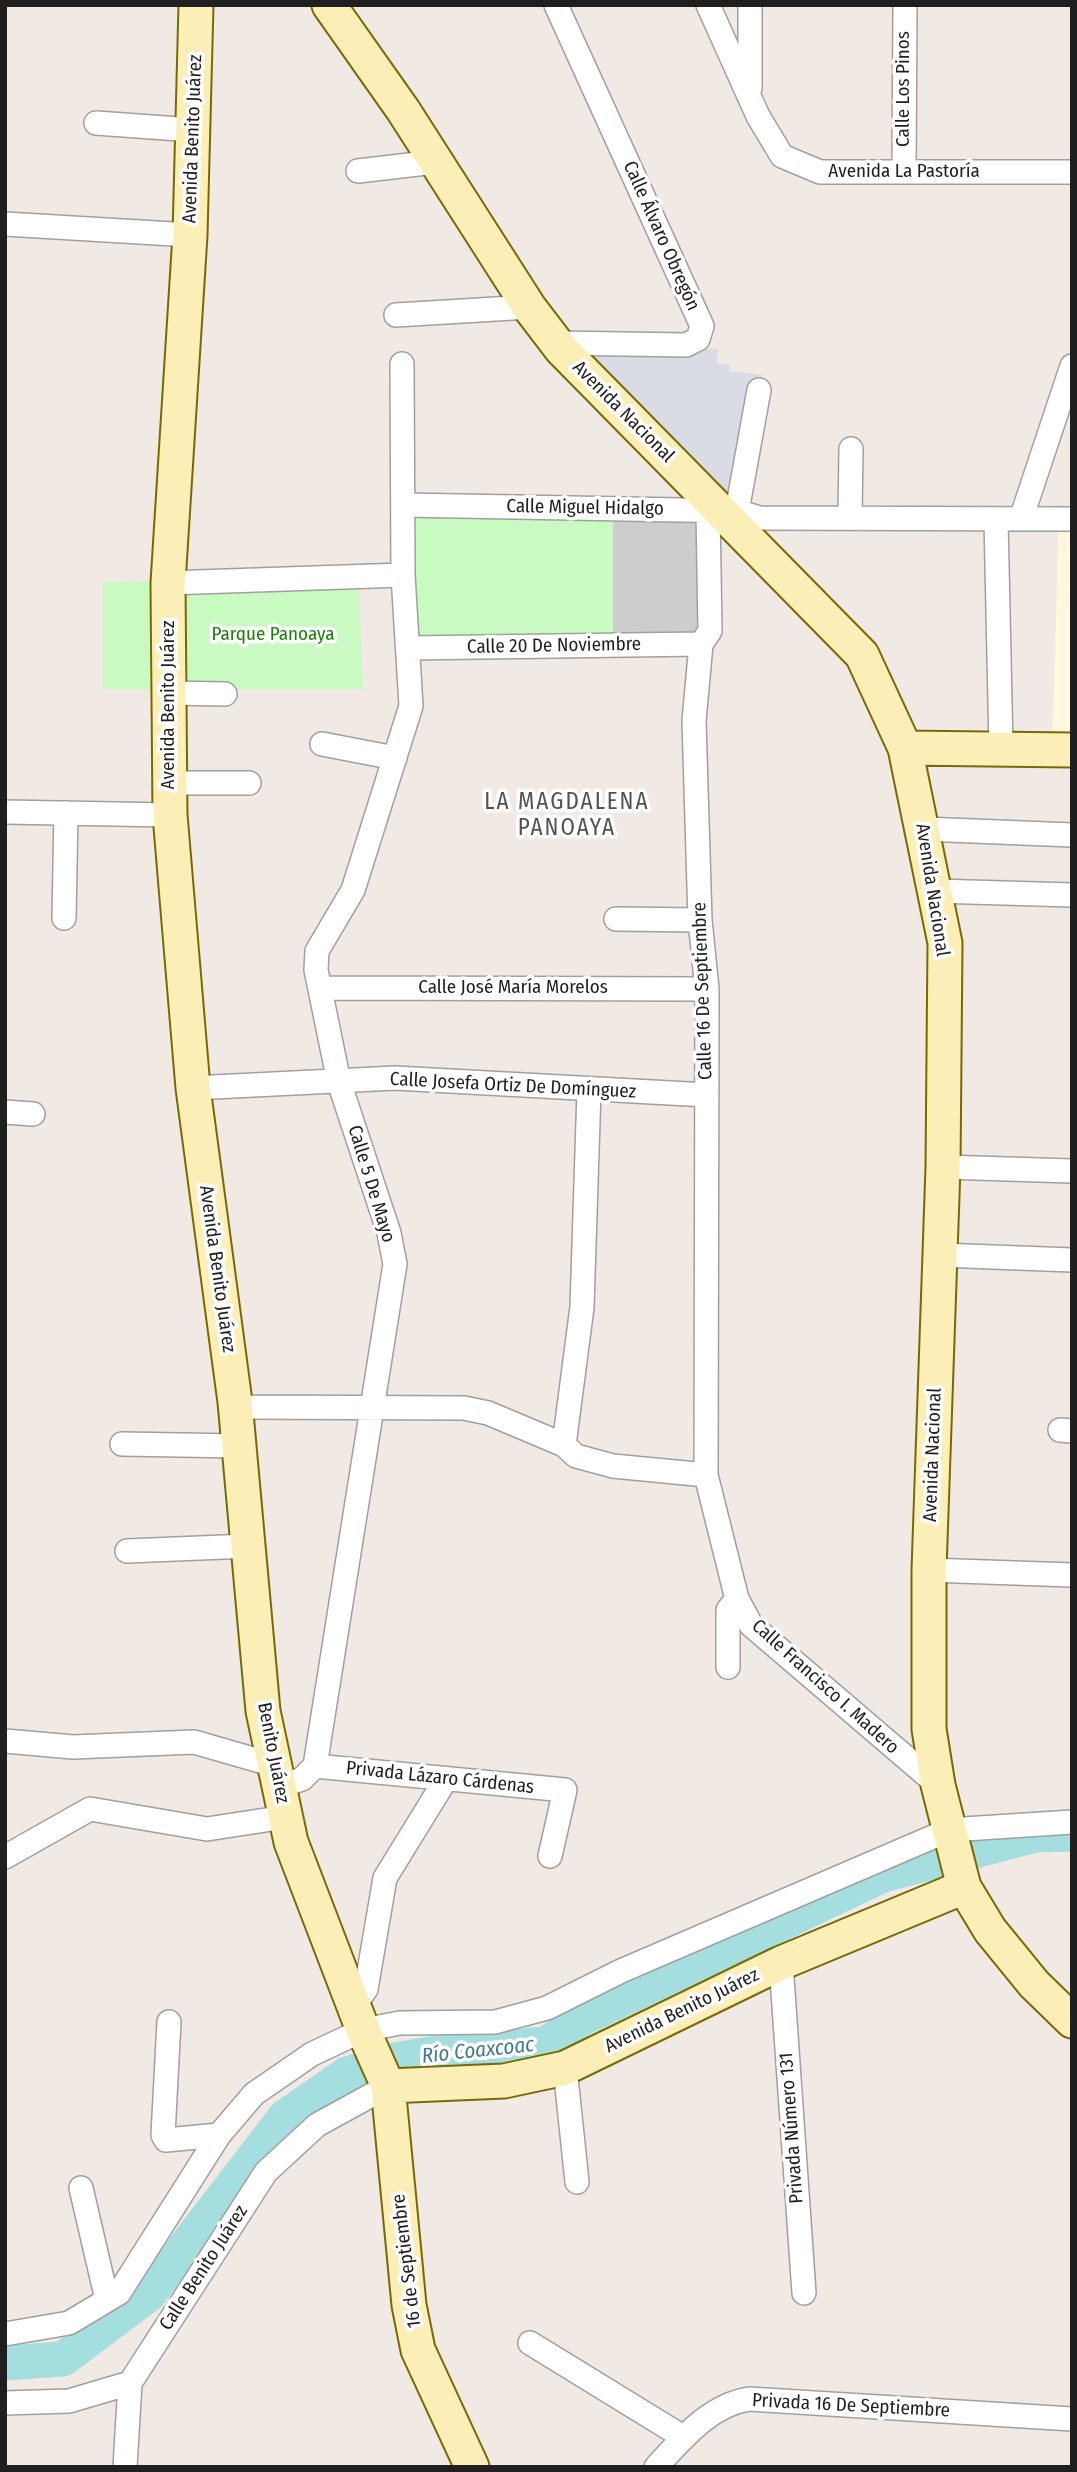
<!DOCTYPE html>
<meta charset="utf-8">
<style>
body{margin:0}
#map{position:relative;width:1077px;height:2472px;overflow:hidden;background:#f0e9e4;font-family:"Fira Sans Condensed",sans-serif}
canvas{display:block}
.frame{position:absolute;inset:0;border:7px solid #1f1f1f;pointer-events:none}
</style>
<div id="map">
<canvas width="1077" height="2472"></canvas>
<div class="frame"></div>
</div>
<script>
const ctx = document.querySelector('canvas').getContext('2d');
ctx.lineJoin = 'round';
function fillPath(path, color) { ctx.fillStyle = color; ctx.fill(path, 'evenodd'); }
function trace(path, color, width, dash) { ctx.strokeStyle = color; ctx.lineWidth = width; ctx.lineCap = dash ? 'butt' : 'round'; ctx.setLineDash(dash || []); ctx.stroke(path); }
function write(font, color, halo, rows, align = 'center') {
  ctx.font = font + ' "Fira Sans Condensed",sans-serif'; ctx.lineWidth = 7; ctx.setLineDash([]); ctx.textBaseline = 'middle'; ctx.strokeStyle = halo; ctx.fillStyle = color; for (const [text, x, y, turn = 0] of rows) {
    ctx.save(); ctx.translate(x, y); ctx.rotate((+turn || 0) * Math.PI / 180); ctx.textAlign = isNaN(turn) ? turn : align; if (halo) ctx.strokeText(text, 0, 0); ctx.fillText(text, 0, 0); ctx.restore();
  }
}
fillPath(new Path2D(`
 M 1059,518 L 1072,519 L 1072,750 L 1052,749 Z`), '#fff8de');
fillPath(new Path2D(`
 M 407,512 L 704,518 L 707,631 L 697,637 L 411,639 Z`), '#cdcdcd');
fillPath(new Path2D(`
 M 407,512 L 613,516 L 613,645 L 410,645 Z
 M 358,579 L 363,689 L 103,689 L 103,582 Z`), '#c9fac1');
fillPath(new Path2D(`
 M 718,349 L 717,363 L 730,365 L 730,371 L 762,375 L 737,511 L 584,351 Z`), '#d9dce5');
trace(new Path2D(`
 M 5,2363 L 63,2359 L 148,2295 L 285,2117 L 347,2074 L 390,2061 L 430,2054 L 546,2044 L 583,2018 L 883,1875 L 1035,1835 L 1072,1834`), '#a4dede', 35);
const street = new Path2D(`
 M 556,5 L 702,326 L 698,339 L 686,345 L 558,343
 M 708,5 L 758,116 L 782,156 L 820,172 L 1072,172
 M 750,88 L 750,5
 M 96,123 L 193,130
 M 358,171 L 435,162
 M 904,172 L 905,5
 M 5,224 L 190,235
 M 396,315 L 529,307
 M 403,505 L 737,511 L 759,518 L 1072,519
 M 708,511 L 710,631 L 701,644 L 694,721 L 700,920 L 707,989 L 706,1475 L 737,1599 L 751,1625 L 938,1785
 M 737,511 L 759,390
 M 850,516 L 851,449
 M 1021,519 L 1072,366
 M 996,520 L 1001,748
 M 168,583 L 403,575
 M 408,648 L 701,644
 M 169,693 L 225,694
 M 322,744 L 395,758
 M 170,783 L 249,783
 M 5,812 L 170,815
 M 924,829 L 1072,835
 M 935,891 L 1072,895
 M 64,918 L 66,813
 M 616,919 L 700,920
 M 320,988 L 707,989
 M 193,1088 L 395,1078 L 707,1095
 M 5,1112 L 33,1114
 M 943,1167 L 1072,1171
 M 940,1255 L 1072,1260
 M 235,1402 L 243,1407 L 464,1408 L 488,1413 L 564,1445 L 576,1456 L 613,1466 L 706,1475
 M 1060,1430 L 1072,1431
 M 122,1444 L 239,1446
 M 564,1445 L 582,1307 L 589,1090
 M 127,1551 L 248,1546
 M 929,1570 L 1072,1575
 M 728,1667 L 728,1610 L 737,1599
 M 5,1741 L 73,1747 L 194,1742 L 274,1765
 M 315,1766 L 565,1790 L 550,1856
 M 279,1787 L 302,1779 L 315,1766 L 395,1264 L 389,1233 L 339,1082 L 316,970 L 317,951 L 353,890 L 411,706 L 403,575 L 402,364
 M 5,1857 L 90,1809 L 207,1829 L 285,1817
 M 781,1963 L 804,2293
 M 355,2004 L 366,1989 L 385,1878 L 446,1779
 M 169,2022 L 163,2135 L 166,2140 L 219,2135
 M 565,2068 L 577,2182
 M 81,2188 L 107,2300
 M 5,2334 L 69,2323 L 119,2293 L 219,2135 L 254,2094 L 312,2054 L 363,2030 L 400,2023 L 495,2022 L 547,2008 L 621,1971 L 949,1830 L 1072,1822
 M 530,2343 L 683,2437
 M 5,2403 L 69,2401 L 130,2383 L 266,2172 L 317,2125 L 388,2086
 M 125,2467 L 130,2383
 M 656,2467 C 682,2439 710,2405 749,2399 L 1072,2419`);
const secondary = new Path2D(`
 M 196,5 L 190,235 L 168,583 L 170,815 L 193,1088 L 235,1402 L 263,1711 L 291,1842 L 363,2030 L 388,2086 L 409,2305 L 418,2350 L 472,2467
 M 329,5 L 403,110 L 529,307 L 561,349 L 862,655 L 905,748 L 945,943 L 943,1167 L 929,1570 L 929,1729 L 938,1785 L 964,1887 L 990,1930 L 1034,1984 L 1072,2021
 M 905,748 L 1072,750
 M 388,2086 L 504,2081 L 565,2068 L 781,1963 L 964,1887`);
trace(street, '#a0a0a0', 26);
trace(secondary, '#786a03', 37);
trace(street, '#fff', 23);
trace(secondary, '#fbefb7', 33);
write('19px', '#1f1f1f', '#fff', [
 ["Calle Los Pinos",904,89,-90],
 ["Avenida Benito Juárez",193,139,-88],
 ["Avenida La Pastoría",904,172],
 ["Calle Álvaro Obregón",661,236,66],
 ["Avenida Nacional",623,412,45],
 ["Calle Miguel Hidalgo",585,508,1],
 ["Calle 20 De Noviembre",554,646,-1],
 ["Avenida Benito Juárez",169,705,-90],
 ["Avenida Nacional",932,890,81],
 ["Calle José María Morelos",513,988],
 ["Calle 16 De Septiembre",703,991,-92],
 ["Calle Josefa Ortiz De Domínguez",513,1086,3],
 ["Calle 5 De Mayo",371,1184,73],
 ["Avenida Benito Juárez",217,1269,82],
 ["Avenida Nacional",933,1455,-88],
 ["Calle Francisco I. Madero",825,1687,42],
 ["Benito Juárez",273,1753,79],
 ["Privada Lázaro Cárdenas",440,1778,6],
 ["Avenida Benito Juárez",682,2011,-26],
 ["Privada Número 131",792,2128,-94],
 ["16 de Septiembre",407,2261,-97],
 ["Calle Benito Juárez",204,2268,-57],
 ["Privada 16 De Septiembre",851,2406,3]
]);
write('19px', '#1a800a', '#fff', [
 ["Parque Panoaya",273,635]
]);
write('italic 21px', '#3e7a90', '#fff', [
 ["Río Coaxcoac",478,2051,-6]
]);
ctx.letterSpacing = '2px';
write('23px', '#525252', '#fff', [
 ["LA MAGDALENA",567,803],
 ["PANOAYA",567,829]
]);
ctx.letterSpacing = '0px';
</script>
